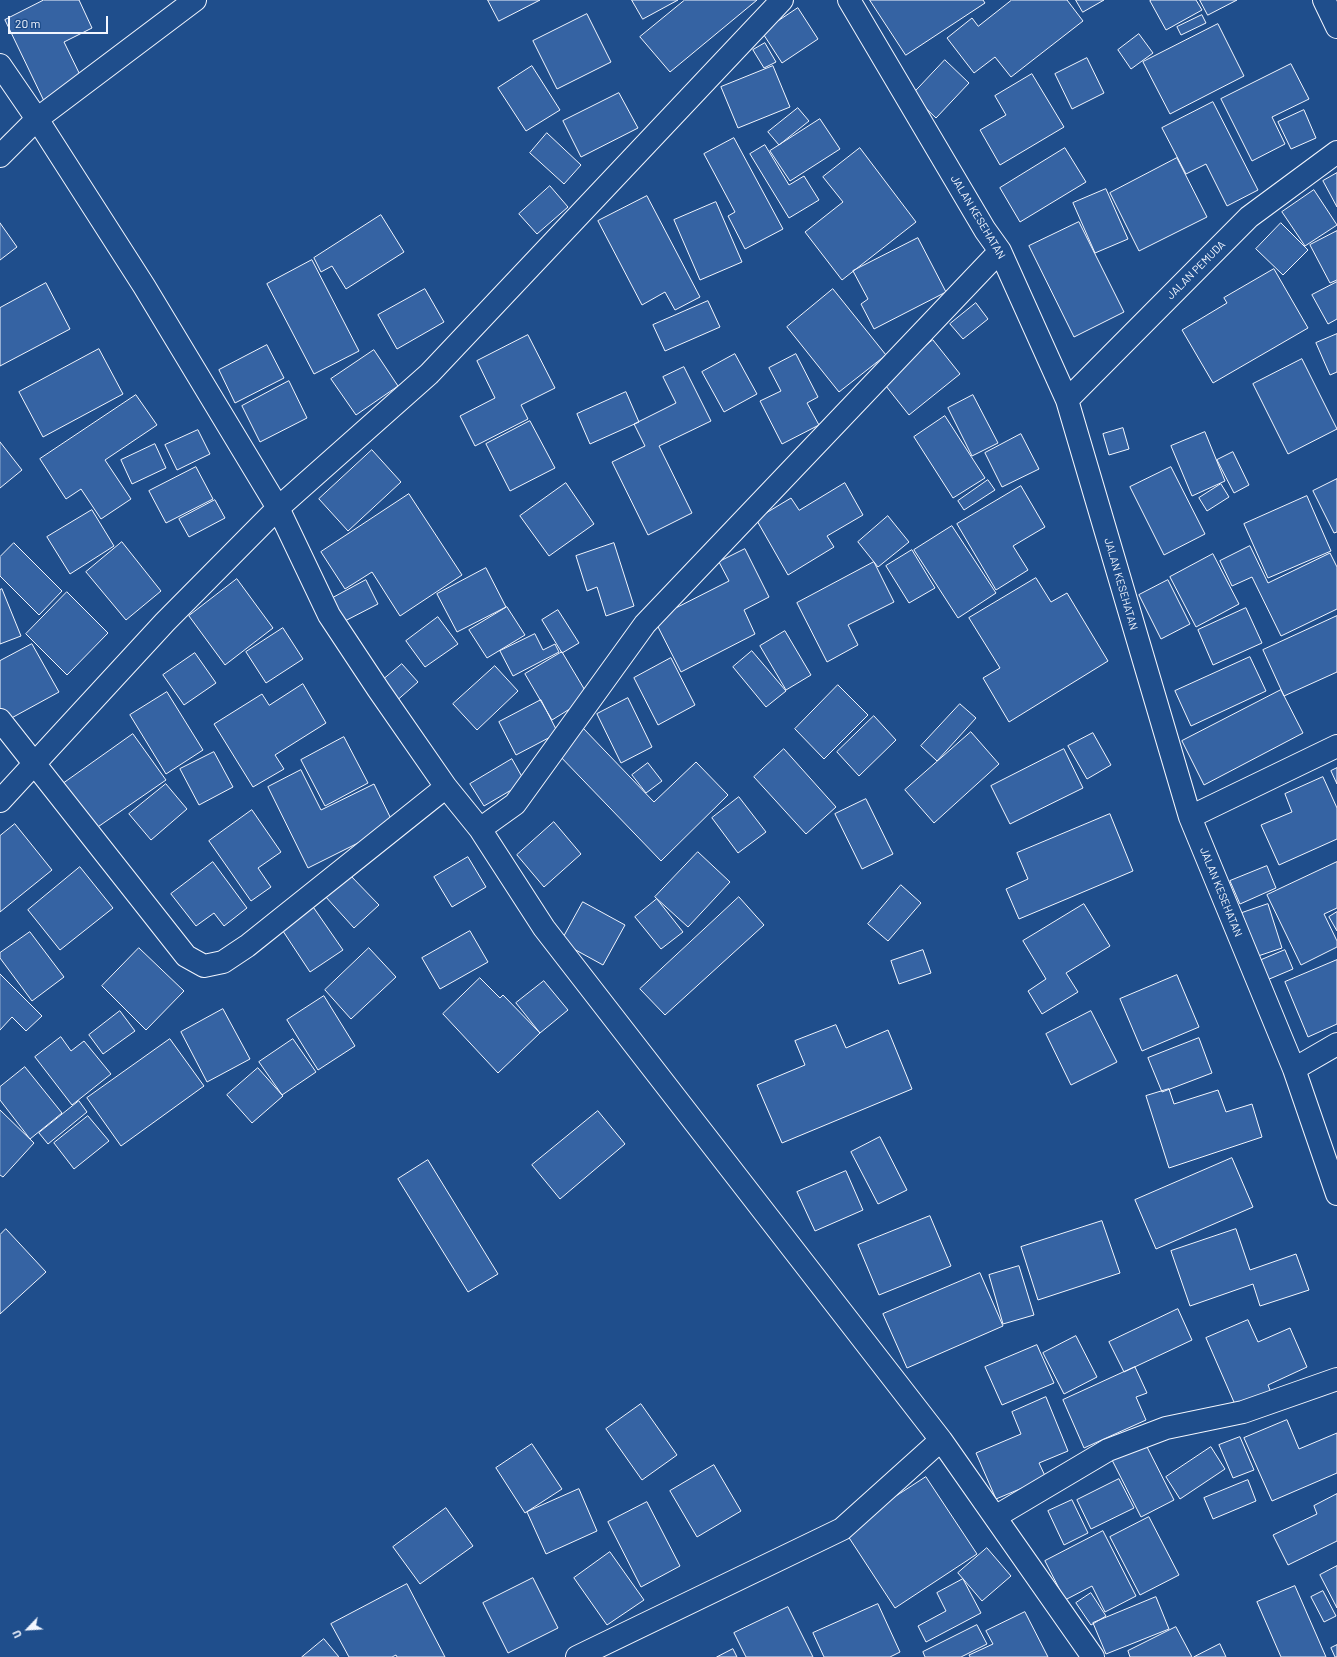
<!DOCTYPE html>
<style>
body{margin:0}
#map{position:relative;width:1337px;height:1657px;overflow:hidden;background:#1f4e8c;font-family:Barlow,sans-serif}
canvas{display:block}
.north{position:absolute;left:8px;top:1609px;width:40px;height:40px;-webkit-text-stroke:3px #1f4e8c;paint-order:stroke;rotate:245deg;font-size:11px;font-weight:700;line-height:16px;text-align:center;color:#f2f6ff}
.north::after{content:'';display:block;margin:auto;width:14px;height:18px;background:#f2f6ff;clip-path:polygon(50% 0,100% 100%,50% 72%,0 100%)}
.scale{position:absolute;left:8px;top:16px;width:100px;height:18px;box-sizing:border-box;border:2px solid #f2f6ff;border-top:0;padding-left:5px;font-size:12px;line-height:14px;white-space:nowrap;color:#f2f6ff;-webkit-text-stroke:3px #1f4e8c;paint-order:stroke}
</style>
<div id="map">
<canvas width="1337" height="1657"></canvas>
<div class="north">U</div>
<div class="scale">20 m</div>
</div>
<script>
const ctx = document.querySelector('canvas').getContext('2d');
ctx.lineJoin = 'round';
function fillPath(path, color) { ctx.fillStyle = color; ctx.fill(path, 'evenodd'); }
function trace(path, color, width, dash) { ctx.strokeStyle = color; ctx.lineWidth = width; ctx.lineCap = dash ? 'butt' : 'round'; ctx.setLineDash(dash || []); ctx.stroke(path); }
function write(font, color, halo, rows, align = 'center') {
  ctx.font = font + ' Barlow,sans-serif'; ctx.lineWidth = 3; ctx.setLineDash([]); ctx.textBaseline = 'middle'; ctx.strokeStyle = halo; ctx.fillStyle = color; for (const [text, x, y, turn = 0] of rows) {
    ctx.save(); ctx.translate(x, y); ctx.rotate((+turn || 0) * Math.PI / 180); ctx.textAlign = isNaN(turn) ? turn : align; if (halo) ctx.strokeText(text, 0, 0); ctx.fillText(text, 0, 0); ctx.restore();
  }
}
const building = new Path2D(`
 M 44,0 L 79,0 L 92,28 L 64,42 L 83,81 L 44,101 L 5,20 Z
 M 488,0 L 540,0 L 499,21 Z
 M 632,0 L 678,0 L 643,19 Z
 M 685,0 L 757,0 L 670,72 L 640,37 Z
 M 870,0 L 983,0 L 985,3 L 906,55 Z
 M 1012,0 L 1067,0 L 1083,21 L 1011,77 L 995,57 L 974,73 L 947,38 L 972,18 L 978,26 Z
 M 1076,0 L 1104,0 L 1083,12 Z
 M 1152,0 L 1196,0 L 1202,10 L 1166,30 L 1150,1 Z
 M 1200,0 L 1237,0 L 1208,15 Z
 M 798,8 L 818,39 L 782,63 L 762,32 Z
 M 587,14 L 611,62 L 557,89 L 533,41 Z
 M 1202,15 L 1206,23 L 1181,35 L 1177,27 Z
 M 1218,24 L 1244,76 L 1170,114 L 1143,62 Z
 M 1139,34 L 1153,53 L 1131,69 L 1118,50 Z
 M 765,43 L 776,62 L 764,68 L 753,50 Z
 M 1087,58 L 1104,93 L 1072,109 L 1055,74 Z
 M 945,60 L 969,83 L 936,118 L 912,95 Z
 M 1291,64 L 1309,99 L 1272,117 L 1285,144 L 1252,161 L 1221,99 Z
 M 532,66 L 560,110 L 526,131 L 498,88 Z
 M 773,66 L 790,107 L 738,128 L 721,87 Z
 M 1032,74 L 1064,127 L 1000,165 L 980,130 L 1006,115 L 995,96 Z
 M 619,93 L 638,128 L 581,157 L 563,121 Z
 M 1213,102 L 1258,190 L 1227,206 L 1206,164 L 1186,174 L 1162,128 Z
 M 798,108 L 809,121 L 779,145 L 768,132 Z
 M 1304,110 L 1316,138 L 1291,149 L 1278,122 Z
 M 820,119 L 840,149 L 790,181 L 770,151 Z
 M 547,133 L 581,165 L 564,184 L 530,153 Z
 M 734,138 L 783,229 L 745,249 L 728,216 L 735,212 L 704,154 Z
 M 765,145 L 789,185 L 804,176 L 819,200 L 789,218 L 750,154 Z
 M 860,148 L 916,222 L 842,280 L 805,232 L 843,202 L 823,177 Z
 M 1065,148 L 1086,182 L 1020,222 L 1000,188 Z
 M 1177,158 L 1207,217 L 1139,251 L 1110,193 Z
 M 1337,173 L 1337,207 L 1323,181 Z
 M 550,186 L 568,207 L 537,234 L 519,214 Z
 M 1106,189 L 1128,239 L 1095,253 L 1073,203 Z
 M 1314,190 L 1337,225 L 1305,246 L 1282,212 Z
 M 647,196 L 700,297 L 675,310 L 665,292 L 642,305 L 598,221 Z
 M 716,202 L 742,262 L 700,280 L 674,220 Z
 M 381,215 L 404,252 L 346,289 L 332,266 L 321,272 L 314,258 Z
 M 1079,222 L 1124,312 L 1074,337 L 1029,246 Z
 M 0,223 L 17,247 L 0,260 Z
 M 1281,223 L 1308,250 L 1283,275 L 1256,249 Z
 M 1337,231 L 1337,280 L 1330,283 L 1310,245 Z
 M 918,238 L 946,292 L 874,329 L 861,304 L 868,299 L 853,271 Z
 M 312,260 L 359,351 L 314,374 L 267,284 Z
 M 1274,269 L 1308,328 L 1213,383 L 1182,330 L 1227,303 L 1224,298 Z
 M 1337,282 L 1337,319 L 1328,324 L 1312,295 Z
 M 46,283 L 70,329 L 0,366 L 0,308 Z
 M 425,289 L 444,322 L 397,349 L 378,315 Z
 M 833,289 L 886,355 L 839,392 L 787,327 Z
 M 708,301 L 720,327 L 665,351 L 653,325 Z
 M 976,303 L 988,319 L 963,339 L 950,324 Z
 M 1337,334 L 1337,372 L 1330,375 L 1316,343 Z
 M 528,335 L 555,388 L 521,405 L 528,419 L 475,446 L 460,416 L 495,398 L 477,361 Z
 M 933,340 L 960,374 L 909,415 L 882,381 Z
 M 267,345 L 284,378 L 235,403 L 219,370 Z
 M 99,349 L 123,394 L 43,437 L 19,392 Z
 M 374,350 L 398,386 L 356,415 L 331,379 Z
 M 735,354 L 757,394 L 724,412 L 702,372 Z
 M 796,354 L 818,397 L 807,403 L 819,425 L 782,444 L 760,401 L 781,391 L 769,368 Z
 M 1302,359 L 1337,429 L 1288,454 L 1253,384 Z
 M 684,367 L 711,421 L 659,446 L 692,513 L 648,535 L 612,462 L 645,446 L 634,424 L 676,403 L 663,377 Z
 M 289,381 L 307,418 L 260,442 L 242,406 Z
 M 626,392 L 639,422 L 590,444 L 577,414 Z
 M 136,395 L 157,425 L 105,460 L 131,499 L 101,519 L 81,489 L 66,499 L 40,459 Z
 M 973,395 L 998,443 L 972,456 L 948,408 Z
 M 945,416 L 985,478 L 953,498 L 914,437 Z
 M 530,421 L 555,468 L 510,491 L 486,444 Z
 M 1123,428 L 1129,449 L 1109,455 L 1103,434 Z
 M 198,430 L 210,454 L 177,470 L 165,445 Z
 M 1205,432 L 1225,481 L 1192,496 L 1171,446 Z
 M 1021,434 L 1039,469 L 1002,487 L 985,453 Z
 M 0,442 L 22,470 L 0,488 Z
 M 155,444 L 166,468 L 132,484 L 121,460 Z
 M 372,450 L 401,482 L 348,531 L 319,499 Z
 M 1233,452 L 1249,485 L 1234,493 L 1217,460 Z
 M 196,467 L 213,499 L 166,523 L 149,491 Z
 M 1171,467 L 1205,534 L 1164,555 L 1130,487 Z
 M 1337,479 L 1337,532 L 1334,533 L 1313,491 Z
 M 988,480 L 995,490 L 964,510 L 958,501 Z
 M 566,483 L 594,524 L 549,556 L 520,516 Z
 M 845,483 L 863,515 L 827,536 L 834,547 L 788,575 L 756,519 L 791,498 L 799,510 Z
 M 1221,484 L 1229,497 L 1207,511 L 1199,498 Z
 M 1021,486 L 1045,527 L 1013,546 L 1028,570 L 996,590 L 957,524 Z
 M 409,494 L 462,575 L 400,616 L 372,572 L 345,589 L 321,552 Z
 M 1307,496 L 1331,551 L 1268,578 L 1244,524 Z
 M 215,500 L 225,518 L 189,537 L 179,519 Z
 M 92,510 L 114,546 L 70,574 L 47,537 Z
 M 888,516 L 909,542 L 878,567 L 858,542 Z
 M 952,526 L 996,593 L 958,618 L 914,550 Z
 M 122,542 L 161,591 L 126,620 L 86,572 Z
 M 14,543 L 62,591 L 39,615 L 0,576 L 0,557 Z
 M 614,543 L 634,606 L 606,616 L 597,587 L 587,591 L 576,556 Z
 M 1250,546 L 1268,583 L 1330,553 L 1337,567 L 1337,609 L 1281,636 L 1252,577 L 1232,586 L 1220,561 Z
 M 745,549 L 769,597 L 744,610 L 755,634 L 681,672 L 654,619 L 729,581 L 719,562 Z
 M 912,550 L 935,588 L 909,603 L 886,566 Z
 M 1213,554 L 1239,604 L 1196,627 L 1170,577 Z
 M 874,562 L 894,602 L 848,625 L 858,645 L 827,662 L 797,603 Z
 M 486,568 L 506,607 L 457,632 L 437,594 Z
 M 1036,578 L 1051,602 L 1067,593 L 1108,661 L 1009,722 L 983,678 L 1000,668 L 969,618 Z
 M 237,579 L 273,628 L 225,665 L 189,616 Z
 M 366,580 L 378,604 L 341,623 L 329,600 Z
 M 1168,580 L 1190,624 L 1161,639 L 1139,595 Z
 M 2,589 L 21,636 L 0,644 L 0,590 Z
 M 67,592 L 108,633 L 67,675 L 26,634 Z
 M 507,607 L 525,635 L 487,658 L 469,630 Z
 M 1246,608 L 1262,643 L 1213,665 L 1198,630 Z
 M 558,610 L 579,643 L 562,653 L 542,620 Z
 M 1337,616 L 1337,672 L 1284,696 L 1263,650 Z
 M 438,617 L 458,644 L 425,667 L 406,641 Z
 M 283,628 L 303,659 L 266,683 L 246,652 Z
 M 785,631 L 811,675 L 786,690 L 760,646 Z
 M 535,634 L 543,650 L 555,644 L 559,652 L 513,676 L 500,651 Z
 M 32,644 L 59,692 L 6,721 L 0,711 L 0,661 Z
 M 752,651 L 786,691 L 766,707 L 733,667 Z
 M 562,652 L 589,697 L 552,720 L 525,674 Z
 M 195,653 L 216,683 L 184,705 L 163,675 Z
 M 1250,657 L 1266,691 L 1191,726 L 1175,691 Z
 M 671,658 L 695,705 L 658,725 L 634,678 Z
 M 402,664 L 418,682 L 394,703 L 378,684 Z
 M 495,666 L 518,691 L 477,730 L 453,704 Z
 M 303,684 L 326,723 L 275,755 L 284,769 L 253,787 L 214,724 L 262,694 L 269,705 Z
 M 838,685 L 868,715 L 824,759 L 795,729 Z
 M 1281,690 L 1303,733 L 1204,785 L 1182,741 Z
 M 167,692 L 203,750 L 166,774 L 130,715 Z
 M 628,698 L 652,747 L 621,763 L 597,714 Z
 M 541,700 L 558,733 L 516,755 L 499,722 Z
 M 960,704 L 976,718 L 937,761 L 921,746 Z
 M 874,716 L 896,740 L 859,776 L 837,752 Z
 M 582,727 L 654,802 L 696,762 L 728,795 L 661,861 L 556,752 Z
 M 971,732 L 999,764 L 934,823 L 905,790 Z
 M 1093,733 L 1111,765 L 1087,779 L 1068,746 Z
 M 133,734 L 166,780 L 89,833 L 57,788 Z
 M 344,737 L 368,783 L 325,806 L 301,760 Z
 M 784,749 L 836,807 L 806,834 L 754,777 Z
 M 1064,749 L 1083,788 L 1010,824 L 991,786 Z
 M 214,752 L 233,787 L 199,805 L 180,769 Z
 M 512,759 L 525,782 L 484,806 L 470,784 Z
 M 648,763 L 662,781 L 646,793 L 632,775 Z
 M 1337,768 L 1337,784 L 1331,771 Z
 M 301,770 L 321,810 L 374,784 L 394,825 L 308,868 L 268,787 Z
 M 1323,777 L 1337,808 L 1337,839 L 1279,865 L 1261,825 L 1292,812 L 1285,794 Z
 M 166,784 L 187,809 L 151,840 L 129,814 Z
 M 739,797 L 766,832 L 738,853 L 712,818 Z
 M 866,799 L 893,854 L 862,869 L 835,814 Z
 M 252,810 L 281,852 L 258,868 L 271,887 L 251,901 L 209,841 Z
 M 1110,814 L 1133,871 L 1019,919 L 1006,889 L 1028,879 L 1017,853 Z
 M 554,822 L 581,854 L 544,887 L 517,855 Z
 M 15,824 L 52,870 L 0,912 L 0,836 Z
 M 698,852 L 730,882 L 688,927 L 655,897 Z
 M 468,857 L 486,887 L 452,907 L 434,877 Z
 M 213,862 L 247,908 L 224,926 L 214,913 L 196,926 L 171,894 Z
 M 1337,862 L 1337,908 L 1324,914 L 1337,941 L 1337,947 L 1301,965 L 1267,895 Z
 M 1267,866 L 1276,888 L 1240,904 L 1230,881 Z
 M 80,867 L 113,908 L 60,950 L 28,910 Z
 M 349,874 L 379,905 L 354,928 L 325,896 Z
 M 901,885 L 921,903 L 888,941 L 868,924 Z
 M 739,897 L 764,925 L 665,1015 L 640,989 Z
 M 657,899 L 683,932 L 661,949 L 635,917 Z
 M 309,901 L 343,950 L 310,972 L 277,922 Z
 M 583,902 L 625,925 L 603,965 L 561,942 Z
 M 1084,904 L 1110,946 L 1066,973 L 1078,992 L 1042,1014 L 1028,991 L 1046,979 L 1023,941 Z
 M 1268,904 L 1282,948 L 1255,957 L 1242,913 Z
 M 1337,912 L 1337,931 L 1329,917 Z
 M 470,931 L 488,962 L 440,989 L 422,958 Z
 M 30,932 L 64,977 L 32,1001 L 0,958 L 0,953 Z
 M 139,948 L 184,991 L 146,1030 L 102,986 Z
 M 369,948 L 396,977 L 351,1019 L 325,990 Z
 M 923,950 L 931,973 L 899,984 L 891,961 Z
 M 1285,950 L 1293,969 L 1267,980 L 1259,961 Z
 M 1337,960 L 1337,1024 L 1308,1037 L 1285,982 Z
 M 0,974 L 42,1016 L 26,1031 L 12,1017 L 0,1030 Z
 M 1177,975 L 1199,1027 L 1142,1051 L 1120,999 Z
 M 480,978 L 500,998 L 503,995 L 540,1033 L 498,1073 L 443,1014 Z
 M 544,981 L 568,1010 L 540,1033 L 516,1003 Z
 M 324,996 L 355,1046 L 318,1070 L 287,1020 Z
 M 223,1009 L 250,1059 L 207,1082 L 181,1032 Z
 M 120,1011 L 135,1031 L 103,1054 L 89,1035 Z
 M 1091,1011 L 1117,1062 L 1071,1085 L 1046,1034 Z
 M 836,1025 L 846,1048 L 888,1030 L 912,1089 L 782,1143 L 757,1085 L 805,1065 L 795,1041 Z
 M 61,1037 L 71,1051 L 84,1041 L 111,1074 L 72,1105 L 35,1057 Z
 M 1199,1038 L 1212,1073 L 1162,1092 L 1148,1058 Z
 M 170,1039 L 204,1086 L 121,1146 L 87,1098 Z
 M 293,1039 L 316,1072 L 282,1095 L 259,1062 Z
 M 25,1067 L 62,1113 L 30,1139 L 0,1100 L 0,1087 Z
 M 258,1068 L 283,1096 L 252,1123 L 227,1095 Z
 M 1169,1089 L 1174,1104 L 1218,1090 L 1226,1112 L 1252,1104 L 1262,1137 L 1169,1168 L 1146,1096 Z
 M 79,1101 L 87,1112 L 48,1144 L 39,1133 Z
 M 0,1110 L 34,1143 L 3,1177 L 0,1175 Z
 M 598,1111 L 625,1144 L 560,1199 L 532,1165 Z
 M 88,1116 L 109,1141 L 74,1169 L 54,1143 Z
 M 880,1137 L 907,1190 L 878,1204 L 851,1152 Z
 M 1232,1158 L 1253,1207 L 1156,1249 L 1135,1200 Z
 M 428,1160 L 498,1274 L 468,1292 L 398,1179 Z
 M 846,1171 L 863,1210 L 815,1231 L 797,1192 Z
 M 930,1216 L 951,1266 L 879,1295 L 858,1245 Z
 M 1102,1221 L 1120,1273 L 1038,1300 L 1021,1247 Z
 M 6,1229 L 46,1272 L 0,1314 L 0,1235 Z
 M 1236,1229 L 1250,1270 L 1296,1254 L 1309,1290 L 1260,1306 L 1253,1284 L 1190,1306 L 1171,1251 Z
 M 1019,1266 L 1034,1315 L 1003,1324 L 989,1275 Z
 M 980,1273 L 1003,1326 L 907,1368 L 883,1314 Z
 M 1178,1309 L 1192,1340 L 1124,1372 L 1109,1342 Z
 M 1248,1320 L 1258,1342 L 1290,1328 L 1307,1367 L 1268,1385 L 1271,1393 L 1237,1409 L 1206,1338 Z
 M 1076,1336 L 1097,1377 L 1064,1394 L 1043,1353 Z
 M 1037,1345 L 1054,1383 L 1002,1405 L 985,1367 Z
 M 1135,1367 L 1147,1393 L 1136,1397 L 1146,1420 L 1084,1448 L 1063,1400 Z
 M 1046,1397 L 1068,1451 L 1039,1463 L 1046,1478 L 996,1499 L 976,1453 L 1021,1434 L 1012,1412 Z
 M 641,1404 L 677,1455 L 642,1480 L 606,1429 Z
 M 1287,1420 L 1299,1449 L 1337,1433 L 1337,1473 L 1272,1501 L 1244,1438 Z
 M 1240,1437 L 1254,1470 L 1233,1478 L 1219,1445 Z
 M 1145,1443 L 1174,1500 L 1141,1517 L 1112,1460 Z
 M 532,1444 L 562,1489 L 525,1513 L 496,1468 Z
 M 1211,1447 L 1225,1469 L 1180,1499 L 1166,1477 Z
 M 714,1465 L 741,1511 L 697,1537 L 670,1491 Z
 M 926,1477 L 977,1554 L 895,1608 L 844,1530 Z
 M 1119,1479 L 1134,1508 L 1091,1529 L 1077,1500 Z
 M 1248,1480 L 1256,1501 L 1213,1519 L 1204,1498 Z
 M 579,1489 L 597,1531 L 546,1554 L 527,1512 Z
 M 1337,1494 L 1337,1541 L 1288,1565 L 1273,1535 L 1317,1514 L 1314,1506 Z
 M 1072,1500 L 1088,1533 L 1064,1545 L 1048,1511 Z
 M 647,1502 L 680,1566 L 641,1587 L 608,1522 Z
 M 446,1508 L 473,1546 L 420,1584 L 393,1547 Z
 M 1149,1517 L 1179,1575 L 1140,1595 L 1110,1537 Z
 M 1103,1531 L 1136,1596 L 1105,1612 L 1092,1586 L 1065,1600 L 1045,1561 Z
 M 987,1548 L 1011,1576 L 982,1601 L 958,1573 Z
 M 610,1552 L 644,1600 L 607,1625 L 574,1578 Z
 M 1337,1566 L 1337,1608 L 1320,1575 Z
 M 533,1578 L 558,1628 L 508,1653 L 483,1603 Z
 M 963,1579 L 981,1613 L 926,1642 L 918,1626 L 946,1611 L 937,1593 Z
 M 407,1584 L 445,1657 L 397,1657 L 396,1655 L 392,1657 L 349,1657 L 331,1624 Z
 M 1295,1586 L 1326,1657 L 1281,1657 L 1257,1602 Z
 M 1323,1591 L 1336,1616 L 1324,1622 L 1311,1597 Z
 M 1091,1593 L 1106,1616 L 1091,1625 L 1076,1603 Z
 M 1156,1597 L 1169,1629 L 1106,1654 L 1093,1623 Z
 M 878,1604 L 900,1652 L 890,1657 L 824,1657 L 813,1633 Z
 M 788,1607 L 813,1657 L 746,1657 L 734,1633 Z
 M 1025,1612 L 1048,1657 L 970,1657 L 969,1655 L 993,1644 L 986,1631 Z
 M 977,1625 L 987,1644 L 961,1657 L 925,1657 L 923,1652 Z
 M 1176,1627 L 1192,1657 L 1130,1657 L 1128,1651 Z
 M 324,1639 L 339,1657 L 302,1657 Z
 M 1220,1644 L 1226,1657 L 1194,1657 Z
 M 1337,1645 L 1337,1657 L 1335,1657 L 1331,1648 Z
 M 733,1649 L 737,1657 L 717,1657 Z`);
fillPath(building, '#3563a3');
trace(building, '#f2f6ff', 1);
const minor = new Path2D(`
 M 849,0 L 985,230 L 1000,251 L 1067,400 L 1190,817 L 1294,1069 L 1337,1194
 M 1324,0 L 1337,27
 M 0,65 L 37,119 L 144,286 L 278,508 L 329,615 L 378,689 L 446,787 L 480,829 L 544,928 L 941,1440 L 1093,1657
 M 0,156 L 37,119 L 195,0
 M 1067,400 L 1249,217 L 1337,152
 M 0,720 L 186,956 L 204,966 L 223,962 L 247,946 L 446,787
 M 0,801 L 165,622 L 278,508 L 429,374 L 782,0
 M 1190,817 L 1337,746
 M 480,829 L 515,804 L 645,624 L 1000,251
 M 1294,1069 L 1337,1044
 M 995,1517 L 1108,1450 L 1166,1428 L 1243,1412 L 1337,1379
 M 577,1657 L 842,1529 L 941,1440`);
trace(minor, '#f2f6ff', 24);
trace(minor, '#1f4e8c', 22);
write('11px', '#f2f6ff', '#1f4e8c', [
 ["JALAN KESEHATAN",978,217,59],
 ["JALAN PEMUDA",1196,270,-45],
 ["JALAN KESEHATAN",1121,584,74],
 ["JALAN KESEHATAN",1221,892,68]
]);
</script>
